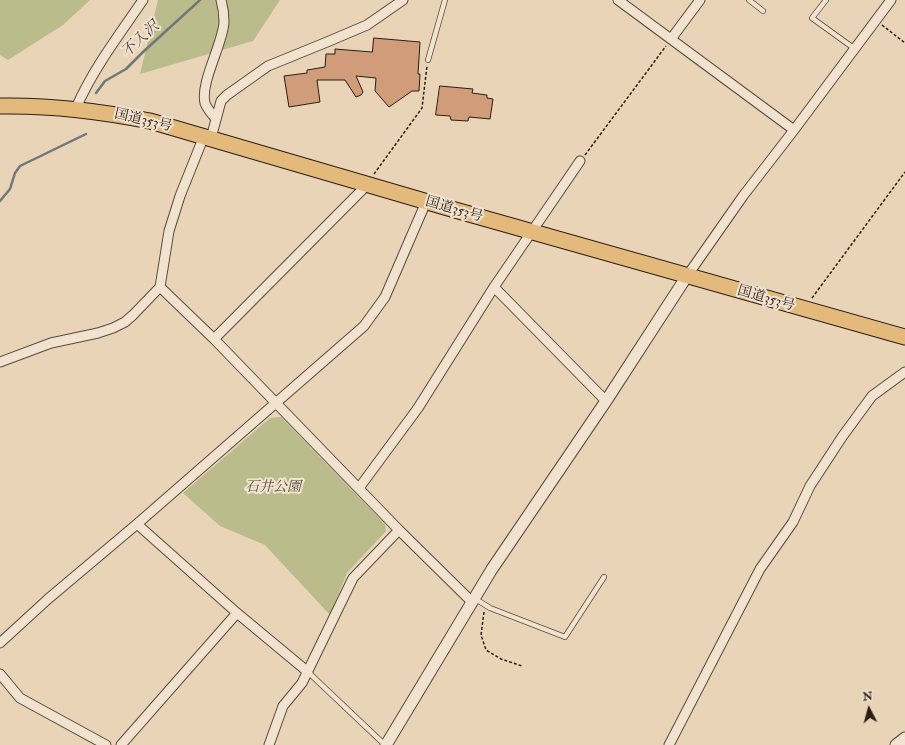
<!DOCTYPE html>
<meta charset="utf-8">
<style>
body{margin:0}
#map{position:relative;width:905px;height:745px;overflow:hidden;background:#e9d4b7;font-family:"IM FELL Double Pica",serif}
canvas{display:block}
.north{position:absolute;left:849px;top:689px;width:40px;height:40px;-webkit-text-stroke:3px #f1e3d0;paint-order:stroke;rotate:354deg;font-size:11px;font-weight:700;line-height:16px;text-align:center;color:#2a1d13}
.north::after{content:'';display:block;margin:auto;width:14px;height:18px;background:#2a1d13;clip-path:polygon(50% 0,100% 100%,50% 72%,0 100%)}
</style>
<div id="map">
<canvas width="905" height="745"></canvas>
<div class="north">N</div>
</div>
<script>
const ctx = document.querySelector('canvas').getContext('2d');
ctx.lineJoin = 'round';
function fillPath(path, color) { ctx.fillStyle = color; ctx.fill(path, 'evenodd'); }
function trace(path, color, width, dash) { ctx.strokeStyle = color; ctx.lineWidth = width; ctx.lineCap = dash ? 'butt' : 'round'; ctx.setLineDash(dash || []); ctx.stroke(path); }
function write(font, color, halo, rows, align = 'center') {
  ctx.font = font + ' "IM FELL Double Pica","Noto Serif JP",serif'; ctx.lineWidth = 4; ctx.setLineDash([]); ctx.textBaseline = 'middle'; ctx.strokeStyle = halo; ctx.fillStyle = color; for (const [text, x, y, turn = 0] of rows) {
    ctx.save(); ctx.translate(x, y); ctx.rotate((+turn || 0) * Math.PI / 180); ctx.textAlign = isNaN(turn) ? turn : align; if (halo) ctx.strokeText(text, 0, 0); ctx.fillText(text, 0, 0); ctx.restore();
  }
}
fillPath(new Path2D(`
 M 0,0 L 90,0 L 63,25 L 8,60 L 0,55 Z
 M 158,0 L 280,0 L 253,41 L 140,74 Z
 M 281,417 L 385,524 L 386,531 L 347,573 L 330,615 L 265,545 L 220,526 L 183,493 L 270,418 Z`), '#babc8c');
trace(new Path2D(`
 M 96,93 L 105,81 L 126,69 L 143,52 L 200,0
 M 0,201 L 10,189 L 15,173 L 20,166 L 86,134`), '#707878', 2.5);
const building = new Path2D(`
 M 374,38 L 420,42 L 418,74 L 420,74 L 419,91 L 412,91 L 389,107 L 375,91 L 376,78 L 356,76 L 363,92 L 361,95 L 356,97 L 345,80 L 317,80 L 320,102 L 289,107 L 284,76 L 307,73 L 307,70 L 325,67 L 326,54 L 335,54 L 335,49 L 372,52 Z
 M 440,86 L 473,89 L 472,93 L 487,95 L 487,98 L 493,99 L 490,119 L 469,117 L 468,121 L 451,120 L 450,116 L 436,115 Z`);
fillPath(building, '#d19c79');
trace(building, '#2a1d13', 1);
const service = new Path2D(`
 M 749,0 L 763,11
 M 826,0 L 812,18 L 855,49
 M 428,60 L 445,0
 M 474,598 L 490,608 L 565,637 L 604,577
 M 308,672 L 385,745`);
const minor = new Path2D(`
 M 618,0 L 794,130
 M 671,39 L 700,0
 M 76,108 C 93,69 119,35 143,0
 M 216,119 C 212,114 207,109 205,103 C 200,82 223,44 224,22 C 224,14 223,7 221,0
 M 211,138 L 221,101 L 227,95 L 268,66 L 327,42 L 367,25 L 403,0
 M 687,276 L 743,196 L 794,130 L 891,0
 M 160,287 L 214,339 L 399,530 L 472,602
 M 494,287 L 606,401
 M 214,339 L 362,190 L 364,184
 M 0,362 L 51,343 L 98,333 L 113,328 L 125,322 L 133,315 L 160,287 L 169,231 L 180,196 L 204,136
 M 359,488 L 418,408 L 494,287 L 580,161
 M 137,524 L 237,613 L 308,672
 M 0,643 L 48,599 L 137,524 L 364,326 L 385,297 L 426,202
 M 0,674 L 20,698 L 106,745
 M 121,745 L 237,613
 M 269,745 L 283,706 L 302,683 L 353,578 L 399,530
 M 669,745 L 760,569 L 793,522 L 810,486 L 842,437 L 872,396 L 905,372`);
const tertiary = new Path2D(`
 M 386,745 L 492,569 L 606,401 L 687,276
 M 896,745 L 905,738`);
const trunk = new Path2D(`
 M 0,106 C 51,105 100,111 150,121 L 455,210 L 905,337`);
trace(service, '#5a4b3c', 6);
trace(minor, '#5a4b3c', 11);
trace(tertiary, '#5a4b3c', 13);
trace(trunk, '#2a1d13', 17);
trace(new Path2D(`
 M 882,25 L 905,43
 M 585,155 L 666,46
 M 374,174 L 422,108 L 427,66
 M 812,298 L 905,172
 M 484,612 L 481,635 L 486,650 L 501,659 L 522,666`), '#2a1d13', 1.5, [3, 2]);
trace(service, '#f1e3d0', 4.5);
trace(minor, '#f1e3d0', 9);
trace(tertiary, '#f1e3d0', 11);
trace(trunk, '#e4ba7c', 15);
write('14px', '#2a1d13', '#f1e3d0', [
 ["国道353号",143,121,13],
 ["国道353号",454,210,16],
 ["国道353号",766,299,16]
]);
write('italic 14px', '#554d37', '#f1e3d0', [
 ["石井公園",273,488]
]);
write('italic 15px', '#4d4b45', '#f1e3d0', [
 ["不入沢",141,40,-43]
]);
</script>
